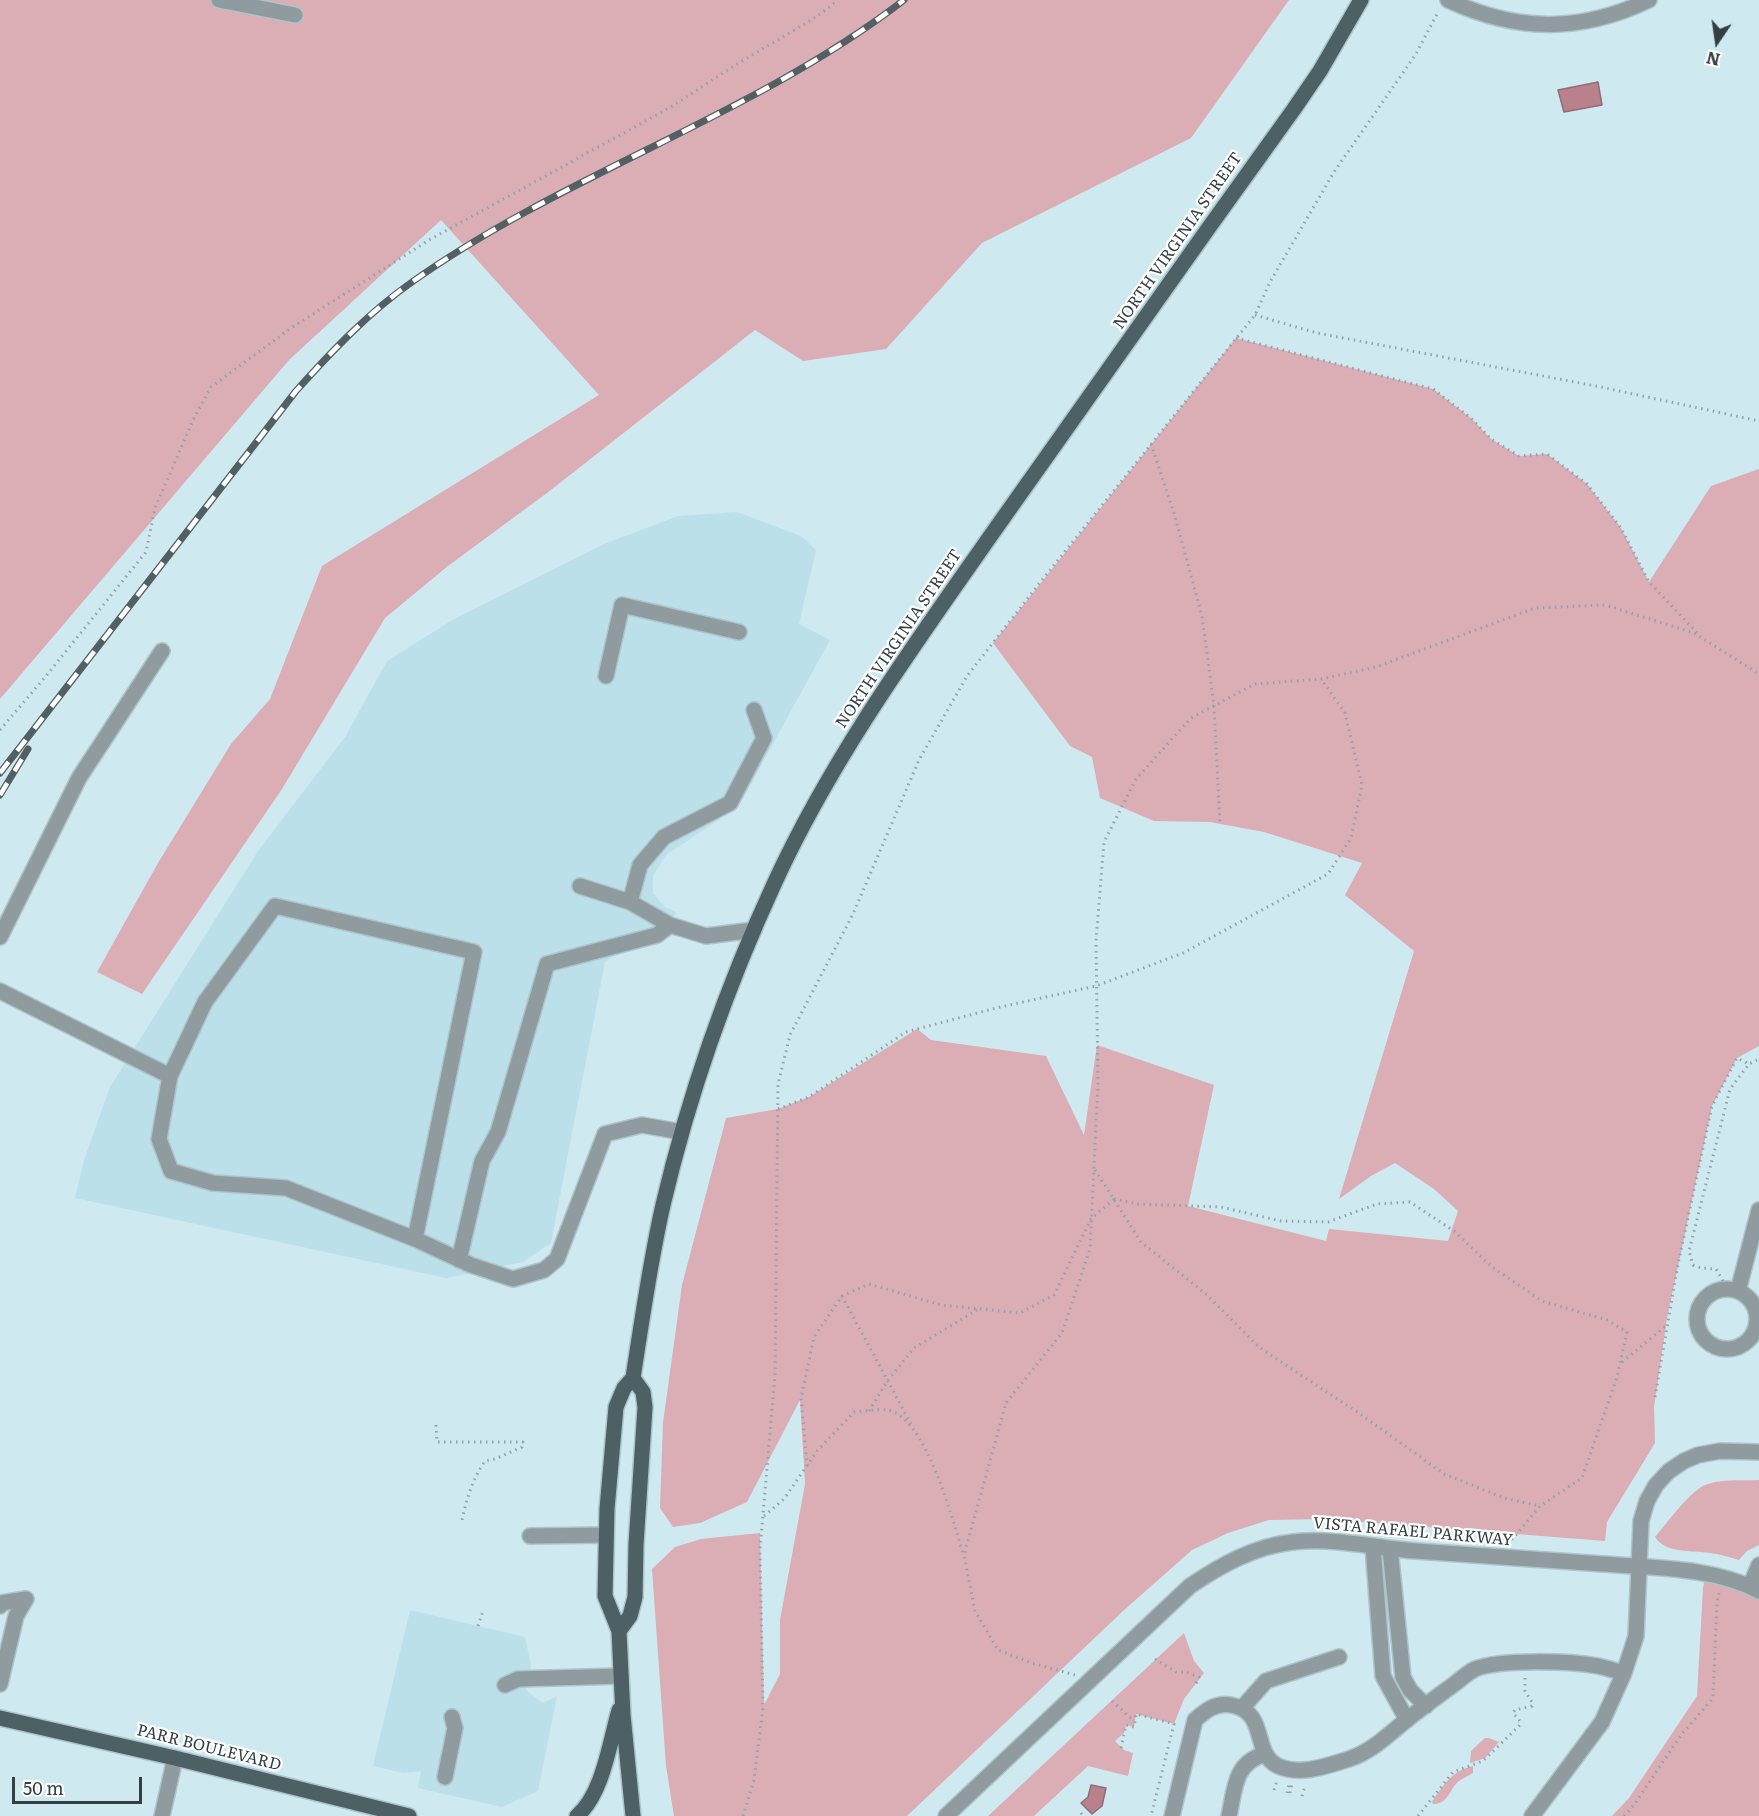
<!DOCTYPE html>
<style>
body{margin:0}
#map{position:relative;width:1759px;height:1816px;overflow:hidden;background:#cfe9f1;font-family:Literata,serif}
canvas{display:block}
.north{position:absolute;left:1687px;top:12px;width:60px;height:60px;-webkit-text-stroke:4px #fff;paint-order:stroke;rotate:193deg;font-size:16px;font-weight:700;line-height:24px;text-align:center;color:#343f42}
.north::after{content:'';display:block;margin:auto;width:21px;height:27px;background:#343f42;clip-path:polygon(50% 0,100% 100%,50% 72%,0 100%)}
.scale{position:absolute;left:12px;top:1777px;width:130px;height:27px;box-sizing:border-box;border:3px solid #343f42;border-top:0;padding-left:8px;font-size:18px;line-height:21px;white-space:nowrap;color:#343f42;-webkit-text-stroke:4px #fff;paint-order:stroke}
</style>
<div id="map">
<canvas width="1759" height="1816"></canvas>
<div class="north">N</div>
<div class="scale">50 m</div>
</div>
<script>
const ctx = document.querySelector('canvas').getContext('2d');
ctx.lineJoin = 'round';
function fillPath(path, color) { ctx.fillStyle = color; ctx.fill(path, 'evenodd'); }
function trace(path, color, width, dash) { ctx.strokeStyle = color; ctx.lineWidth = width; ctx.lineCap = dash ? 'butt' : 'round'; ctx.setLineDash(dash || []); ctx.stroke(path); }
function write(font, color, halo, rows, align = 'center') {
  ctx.font = font + ' Literata,serif'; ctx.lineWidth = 4.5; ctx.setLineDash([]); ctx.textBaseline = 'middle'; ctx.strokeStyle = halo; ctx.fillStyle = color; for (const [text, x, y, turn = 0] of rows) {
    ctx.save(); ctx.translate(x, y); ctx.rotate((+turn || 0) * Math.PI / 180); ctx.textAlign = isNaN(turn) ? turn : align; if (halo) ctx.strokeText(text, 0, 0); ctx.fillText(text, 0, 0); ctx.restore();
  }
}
fillPath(new Path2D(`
 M 737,512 L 801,536 L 816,550 L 799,624 L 830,640 L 741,802 L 714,823 L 666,855 L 653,876 L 653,893 L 665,907 L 676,912 L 670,925 L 671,937 L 624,949 L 605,962 L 551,1243 L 523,1262 L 446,1278 L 75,1198 L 84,1160 L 110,1087 L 258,851 L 345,737 L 387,661 L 454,619 L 604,544 L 678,516 Z
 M 410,1610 L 525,1637 L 531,1665 L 526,1690 L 543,1703 L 557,1696 L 538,1791 L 502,1807 L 418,1788 L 421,1771 L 403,1773 L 373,1766 Z`), '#bce0ea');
fillPath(new Path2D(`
 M 0,0 L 1289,0 L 1191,138 L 982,243 L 886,349 L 803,361 L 755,330 L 547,493 L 448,566 L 385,618 L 282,789 L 142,994 L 97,972 L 158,863 L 231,744 L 270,699 L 322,566 L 599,395 L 441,220 L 289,360 L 0,699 Z
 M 1236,338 L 1433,389 L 1471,418 L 1491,439 L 1519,456 L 1547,454 L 1587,484 L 1621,528 L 1649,582 L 1711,486 L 1759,469 L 1759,1046 L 1737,1058 L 1712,1106 L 1667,1318 L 1654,1407 L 1655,1443 L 1607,1522 L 1605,1541 L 1325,1519 L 1269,1520 L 1228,1533 L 1192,1550 L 1123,1611 L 907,1816 L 674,1816 L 666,1766 L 652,1569 L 675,1547 L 701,1539 L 760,1533 L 764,1705 L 780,1674 L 780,1620 L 805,1484 L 800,1400 L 747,1502 L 700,1523 L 673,1527 L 660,1508 L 663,1423 L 682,1285 L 726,1118 L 778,1109 L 809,1097 L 917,1029 L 931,1040 L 1046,1056 L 1084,1135 L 1097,1045 L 1214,1085 L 1188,1206 L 1326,1241 L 1329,1229 L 1448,1241 L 1458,1211 L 1434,1189 L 1395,1163 L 1371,1176 L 1339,1199 L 1414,951 L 1345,895 L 1362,863 L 1264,832 L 1210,822 L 1154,821 L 1100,798 L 1092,757 L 1070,746 L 993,643 Z
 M 1759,1480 L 1759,1545 L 1747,1551 L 1739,1560 C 1729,1557 1719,1554 1710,1553 C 1692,1550 1666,1554 1655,1537 C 1667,1523 1688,1494 1703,1486 C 1719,1478 1742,1481 1759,1480 Z
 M 1706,1573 L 1759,1591 L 1759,1816 L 1612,1816 L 1629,1798 L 1697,1696 L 1703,1588 Z
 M 1184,1633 L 1194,1661 L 1204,1673 L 1184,1699 L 1174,1724 L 1136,1714 L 1134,1727 L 1126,1725 L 1124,1733 L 1115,1741 L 1124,1750 L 1133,1753 L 1128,1776 L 1088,1766 L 1034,1816 L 988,1816 Z
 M 1485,1738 L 1489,1738 L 1499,1742 L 1485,1758 L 1470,1763 L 1471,1751 Z
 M 1473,1766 L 1473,1773 C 1469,1776 1463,1778 1459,1781 C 1449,1789 1449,1804 1433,1804 L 1432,1802 C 1443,1785 1452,1771 1473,1766 Z`), '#dbadb5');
const water = new Path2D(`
 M 1598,82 L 1602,105 L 1564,112 L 1558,90 Z
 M 1091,1785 L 1106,1788 L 1102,1806 L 1092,1814 L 1081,1803 L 1088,1797 Z`);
fillPath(water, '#b8818b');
trace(water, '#906d75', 1.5);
const minor = new Path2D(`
 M 219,0 L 295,15
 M 1448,0 C 1517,32 1580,33 1649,0
 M 606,676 L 622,605 L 739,632
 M 580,886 L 630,902
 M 754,930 L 706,936 L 670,925 L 630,902 L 640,865 L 664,837 L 730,803 L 764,738 L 754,710
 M 0,937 L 79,778 L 162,651
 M 0,991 L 170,1076
 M 415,1239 L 474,952 L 275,906 L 205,1002 L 170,1076 L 159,1139 L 171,1171 L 213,1183 L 286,1188 L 415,1239 L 471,1265 L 513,1279 L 544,1270 L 557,1259 L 605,1134 L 642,1125 L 682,1132
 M 459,1260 L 482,1161 L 498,1132 L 547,964 L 657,935 L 670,925
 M1697 1319a30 30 0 1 1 60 0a30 30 0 1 1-60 0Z
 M 1738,1291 L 1759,1210
 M 530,1536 L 606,1535
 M 1373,1547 L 1383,1676 L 1407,1720
 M 1390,1549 L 1403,1677 L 1410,1690 L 1426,1706
 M 1750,1586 L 1759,1565
 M 0,1606 L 1,1603 L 26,1599
 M 0,1684 L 16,1616 L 26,1599
 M 505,1685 L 518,1679 L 621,1676
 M 1243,1707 L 1266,1681 L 1339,1657
 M 445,1777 L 455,1728 L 452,1717
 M 162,1816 L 175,1758
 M 946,1816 L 1190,1586 C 1221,1565 1255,1546 1293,1542 C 1334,1537 1375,1548 1416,1551 C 1478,1555 1541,1560 1603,1564 C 1654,1568 1712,1567 1759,1591
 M 1172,1816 L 1195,1720 C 1205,1711 1216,1702 1231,1705 C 1269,1712 1251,1753 1278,1766 C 1300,1776 1327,1766 1349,1759 C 1373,1751 1390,1733 1409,1718 C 1423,1707 1438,1696 1453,1685 C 1460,1680 1467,1673 1475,1669 C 1500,1659 1570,1661 1598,1666 C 1607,1668 1616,1671 1624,1673
 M 1229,1816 C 1235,1788 1234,1763 1265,1754
 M 1532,1816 L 1602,1722 L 1624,1673 L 1636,1636 L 1641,1521 L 1647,1501 L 1656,1485 L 1669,1471 L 1684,1461 L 1698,1455 L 1720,1451 L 1759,1452`);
const major = new Path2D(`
 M 619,1631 L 630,1616 L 635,1597 L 636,1545 L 645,1407 L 643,1392 L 633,1378
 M 0,1718 L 175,1758 L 409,1816
 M 577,1816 C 603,1794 610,1741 619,1710
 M 633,1816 L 623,1715 L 619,1631 L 605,1596 L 607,1509 L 616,1407 L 624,1388 L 633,1378 C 642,1320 650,1262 663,1205 C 689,1094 727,986 775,882 C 833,756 915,644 994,531 C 1093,390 1193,249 1294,109 L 1320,71 L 1361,0`);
trace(minor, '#adc4ca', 18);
trace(major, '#adc4ca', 18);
trace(new Path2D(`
 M 1255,315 L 1317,333 L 1601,387 L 1759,421
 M 1236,338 L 1433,389 L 1471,418 L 1491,439 L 1519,456 L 1547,454 L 1587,484 L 1621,528 L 1649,582 L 1699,635
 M 1151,444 L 1174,513 L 1202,616 L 1214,706 L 1220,824
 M 0,730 L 46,676 L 146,552 L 155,508 L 193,420 L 211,387 L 291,328 L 429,240 L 671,107 L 729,69 L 816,17 L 838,0
 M 778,1109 L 809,1097 L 906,1032 L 996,1008 L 1096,986 L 1183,953 L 1328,874 L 1351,838 L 1362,785 L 1345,713 L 1321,679
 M 1095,1170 L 1141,1242 L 1206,1294 L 1260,1348 L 1363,1416 L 1444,1474 L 1504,1498 L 1540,1506
 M 1114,1199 L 1138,1204 L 1221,1207 L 1281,1221 L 1328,1222 L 1377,1204 L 1410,1202 L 1454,1231 L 1492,1267 L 1542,1301 L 1607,1320 L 1627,1332 L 1617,1377 L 1582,1478 L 1540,1506 L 1510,1542
 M 1723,1281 L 1716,1269 L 1701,1268 L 1693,1265 L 1689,1251 L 1730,1089 L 1749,1064 L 1759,1059
 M 842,1296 L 911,1424
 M 1622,1362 L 1666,1326
 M 1655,1397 L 1678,1264 L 1712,1106 L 1737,1058 L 1749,1064
 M 869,1411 L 888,1380 L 914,1348 L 977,1310
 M 436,1425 L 437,1442 L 523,1442 L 522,1447 L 495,1459 L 485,1461 C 472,1480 467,1498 462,1520
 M 807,1466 L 801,1398 L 814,1337 L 842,1296 L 869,1284 L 941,1305 L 1020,1313 L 1054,1295 L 1091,1219 L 1114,1199
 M 764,1516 L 784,1499 L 817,1451 L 854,1412 C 865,1411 877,1409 887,1410 C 926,1416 952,1519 963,1553
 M 478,1626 L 483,1611
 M 1155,1659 L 1176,1672 L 1186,1672 L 1199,1677 L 1195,1686
 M 1075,1675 L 1032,1663 L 998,1650 L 975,1611 L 964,1555 L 1006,1403 L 1062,1333 L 1090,1249 L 1098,1083 L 1096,941 L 1104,842 L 1136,779 L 1191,718 L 1255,684 L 1321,679 L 1376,667 L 1535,608 L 1605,605 L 1694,633 L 1759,674
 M 1112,1701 L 1134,1721
 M 1121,1748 L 1126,1725 L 1134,1727 L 1136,1714 L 1174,1724 L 1151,1816
 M 1274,1790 L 1277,1781
 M 1287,1793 L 1289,1785
 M 1290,1793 L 1292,1784
 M 1302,1796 L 1305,1786
 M 1081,1813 L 1083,1816
 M 743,1816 L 754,1780 L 763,1707 L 760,1549 L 775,1375 L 778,1084 L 790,1035 L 853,914 L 919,760 L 967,676 L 1042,580 L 1255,315 L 1270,282 L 1334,172 L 1416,54 L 1438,12
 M 1418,1816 L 1453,1772 L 1483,1761 L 1520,1725 L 1520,1721 L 1513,1713 L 1515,1710 L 1532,1706 L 1532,1702 L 1525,1691 L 1525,1677
 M 1624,1816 L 1634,1805 L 1681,1735 L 1713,1698 L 1717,1602 L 1719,1593`), '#8fa3a9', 3, [1.5, 4.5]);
trace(minor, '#909b9f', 15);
trace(major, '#4c6066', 15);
const rail = new Path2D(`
 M 0,773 L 296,391 C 332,351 368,313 412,282 C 567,172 754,116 904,0
 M 0,795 L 28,749`);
trace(rail, '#526063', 7);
trace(rail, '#fff', 4.5, [14]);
write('16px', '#343f42', '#fff', [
 ["NORTH VIRGINIA STREET",1178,241,-55],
 ["NORTH VIRGINIA STREET",899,639,-56],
 ["VISTA RAFAEL PARKWAY",1413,1532,5],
 ["PARR BOULEVARD",209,1748,14]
]);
</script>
